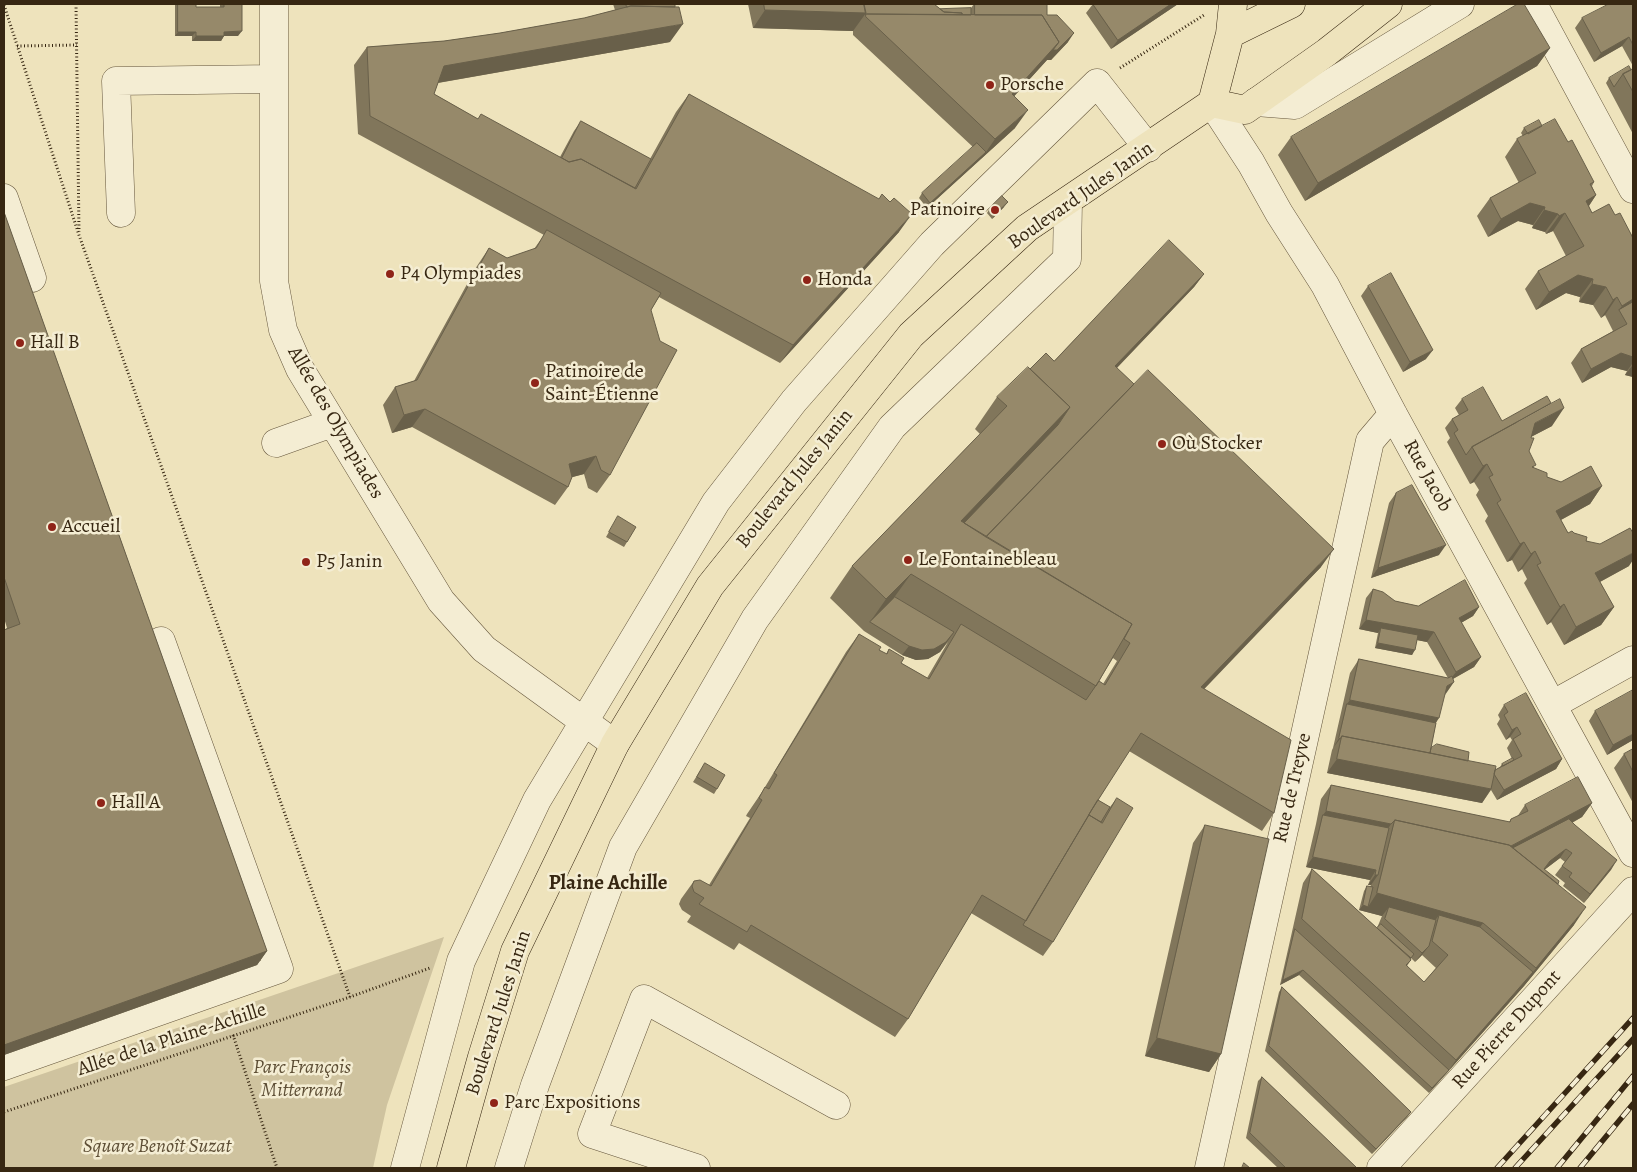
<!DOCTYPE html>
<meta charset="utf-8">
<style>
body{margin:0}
#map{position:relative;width:1637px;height:1172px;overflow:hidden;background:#eee3bc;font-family:Alegreya,serif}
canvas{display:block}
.frame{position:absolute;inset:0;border:5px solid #372712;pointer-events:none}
</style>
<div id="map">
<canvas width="1637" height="1172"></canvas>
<div class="frame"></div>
</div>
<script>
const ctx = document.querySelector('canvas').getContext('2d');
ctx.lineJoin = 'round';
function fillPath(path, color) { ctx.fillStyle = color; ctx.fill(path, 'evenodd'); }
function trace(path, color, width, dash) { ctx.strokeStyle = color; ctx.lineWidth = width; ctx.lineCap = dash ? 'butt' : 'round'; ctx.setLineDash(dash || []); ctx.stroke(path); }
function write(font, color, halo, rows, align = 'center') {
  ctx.font = font + ' Alegreya,serif'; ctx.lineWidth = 5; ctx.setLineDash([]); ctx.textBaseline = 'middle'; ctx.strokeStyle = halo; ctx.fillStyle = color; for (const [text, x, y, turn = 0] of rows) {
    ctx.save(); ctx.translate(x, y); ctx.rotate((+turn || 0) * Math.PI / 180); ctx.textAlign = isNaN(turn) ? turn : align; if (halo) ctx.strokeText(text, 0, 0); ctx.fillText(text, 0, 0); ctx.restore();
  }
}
fillPath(new Path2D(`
 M 444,937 L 387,1105 L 373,1168 L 4,1168 L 4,1087 Z`), '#cfc39f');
const minor = new Path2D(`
 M 274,4 L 274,281 L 283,330 L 300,369 L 441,601 L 484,649 L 615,744
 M 1533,4 L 1633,189
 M 1256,102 L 1295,105 L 1460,4
 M 1212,103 L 1251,163 L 1279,213 L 1325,285 L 1393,414 L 1633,853
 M 4,198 L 32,278
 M 121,213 L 116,81 L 274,79
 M 276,443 L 332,423
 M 1552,705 L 1633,660
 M 4,1066 L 279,969 L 161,641
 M 405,1168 L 461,961 L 491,897 L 537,800 L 716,502 L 794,401 L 932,244 L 1097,83 L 1148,148
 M 509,1168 L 535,1085 L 623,847 L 755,619 L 892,427 L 1067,259 L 1068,201
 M 696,1168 L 592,1134 L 644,999 L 836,1105
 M 1209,1168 L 1370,441 L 1393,414
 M 1381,1168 L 1633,891`);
const major = new Path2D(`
 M 1230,34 L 1291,4
 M 1212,103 L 1230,34 L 1233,4
 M 451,1168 L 482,1057 L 515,951 L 615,744 L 710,586 L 911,335 L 1027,228 L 1212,103 L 1245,110 L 1327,52 L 1388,4`);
trace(minor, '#65563c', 29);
trace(major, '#372712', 29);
trace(new Path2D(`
 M 76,4 L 79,232
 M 4,5 L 79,235 L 350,997
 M 17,46 L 77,45
 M 1120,68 L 1204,15
 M 233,1035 L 277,1168
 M 4,1112 L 350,997 L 430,968`), '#372712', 3, [1, 2.5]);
trace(minor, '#f4edd3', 28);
trace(major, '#eee3bc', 28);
const rail = new Path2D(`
 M 1497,1168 L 1633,1018
 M 1515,1168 L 1633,1039
 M 1557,1168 L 1633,1076
 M 1580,1168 L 1633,1104`);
trace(rail, '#372712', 5.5);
trace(rail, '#f4edd3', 4, [11]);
fillPath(new Path2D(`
 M 175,4 L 196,4 L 196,7 L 220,7 L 220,4 L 242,4 L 238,36 L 224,36 L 221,41 L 192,41 L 192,36 L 175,36 Z
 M 613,4 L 675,4 L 670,42 L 438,83 L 434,94 L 478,119 L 560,157 L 574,131 L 581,121 L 650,159 L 676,112 L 689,94 L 899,232 L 780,363 L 659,297 L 651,310 L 610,475 L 597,493 L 588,488 L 584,474 L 572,477 L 568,487 L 555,505 L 412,427 L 392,433 L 383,405 L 395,387 L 414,381 L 477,266 L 489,248 L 507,258 L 534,249 L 544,235 L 358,134 L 354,65 L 367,47 L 444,41 L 500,33 L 584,18 L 615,10 Z
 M 748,4 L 934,4 L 940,9 L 971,8 L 974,4 L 1047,15 L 1068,42 L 1051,60 L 1047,60 L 1014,96 L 1015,128 L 927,208 L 919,198 L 922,193 L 973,147 L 853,35 L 853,31 L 753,28 Z
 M 1093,4 L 1178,4 L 1111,49 L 1086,13 Z
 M 1633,4 L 1633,66 L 1622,46 L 1594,62 L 1575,28 L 1582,18 Z
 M 1550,48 L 1537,66 L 1305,201 L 1278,155 L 1291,137 Z
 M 1633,69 L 1633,134 L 1606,83 L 1609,78 Z
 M 1542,126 L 1568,142 L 1594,182 L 1592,186 L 1596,195 L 1589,206 L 1592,213 L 1615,215 L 1633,238 L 1633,377 L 1625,375 L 1627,371 L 1611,367 L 1582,383 L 1571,363 L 1581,349 L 1613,331 L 1605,315 L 1601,318 L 1593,305 L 1579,302 L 1580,297 L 1566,293 L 1536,310 L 1525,289 L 1538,271 L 1566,256 L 1553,231 L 1546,234 L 1545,232 L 1532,228 L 1533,225 L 1518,221 L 1488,237 L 1477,216 L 1490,198 L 1519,183 L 1505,157 L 1517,139 L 1523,136 L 1521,133 L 1524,128 Z
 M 1004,207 L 992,219 L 987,213 L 990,208 Z
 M 4,212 L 267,951 L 257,965 L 4,1055 L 4,630 L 7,628 L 4,618 Z
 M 1204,274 L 1194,287 L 1117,368 L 1321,567 L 1204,688 L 1274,813 L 1262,831 L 1129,751 L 1098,800 L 1110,807 L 1117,798 L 1053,942 L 1043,956 L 971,913 L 908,1019 L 895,1037 L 739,943 L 734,950 L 687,922 L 691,916 L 682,910 L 679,904 L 681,899 L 694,881 L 709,885 L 750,818 L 746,816 L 747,814 L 762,792 L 846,652 L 859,634 L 879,650 L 886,654 L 889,649 L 901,663 L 927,678 L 948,642 L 940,652 L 928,659 L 916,660 L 902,655 L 864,631 L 830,598 L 852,566 L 980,434 L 975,429 L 997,397 L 1030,369 L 1054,361 ZM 1113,658 L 1117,661 L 1103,684 L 1099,681 Z
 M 1368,286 L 1426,359 L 1403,372 L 1361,296 Z
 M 1462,399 L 1502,421 L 1552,426 L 1531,437 L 1529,451 L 1534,468 L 1547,477 L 1561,482 L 1602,486 L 1590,504 L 1561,520 L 1568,533 L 1574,533 L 1629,566 L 1600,582 L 1614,607 L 1601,625 L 1564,645 L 1551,622 L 1547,625 L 1524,583 L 1527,579 L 1522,569 L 1518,572 L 1512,560 L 1507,562 L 1485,521 L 1488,516 L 1476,495 L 1479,490 L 1474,482 L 1470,484 L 1447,442 L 1450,438 L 1445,428 L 1452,419 L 1459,415 L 1455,408 Z
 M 1396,493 L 1439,555 L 1371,578 L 1389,503 Z
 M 618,516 L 627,542 L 624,547 L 606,537 Z
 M 1373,589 L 1395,601 L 1418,606 L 1479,607 L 1473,616 L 1461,623 L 1481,657 L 1474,667 L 1453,679 L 1444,696 L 1436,723 L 1431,748 L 1468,761 L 1495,770 L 1500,767 L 1502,764 L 1512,759 L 1507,748 L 1512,740 L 1510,737 L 1506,740 L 1497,724 L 1500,719 L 1498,715 L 1504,705 L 1562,759 L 1556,769 L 1497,800 L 1491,790 L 1482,803 L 1327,773 L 1332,750 L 1333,748 L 1350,673 L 1359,659 L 1448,678 L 1427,642 L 1417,640 L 1412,655 L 1375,648 L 1378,633 L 1359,629 L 1366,598 Z
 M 1595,711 L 1633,740 L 1607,755 L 1589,721 Z
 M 1633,749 L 1633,803 L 1614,768 L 1624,754 Z
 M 705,763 L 717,789 L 714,794 L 693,782 Z
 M 1331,785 L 1509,822 L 1511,819 L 1517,817 L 1525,805 L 1592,803 L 1582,817 L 1572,823 L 1617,860 L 1584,903 L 1563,886 L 1565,883 L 1555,875 L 1565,862 L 1560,858 L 1544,870 L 1558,884 L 1574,925 L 1524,986 L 1429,1093 L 1299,975 L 1280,985 L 1303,883 L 1312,869 L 1377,928 L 1382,916 L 1359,910 L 1364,891 L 1367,886 L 1370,887 L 1371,885 L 1368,885 L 1370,880 L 1306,867 L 1316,824 L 1321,799 ZM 1422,955 L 1436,968 L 1424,982 L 1407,966 L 1411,960 L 1411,958 L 1415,962 Z
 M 1205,825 L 1221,1054 L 1209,1072 L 1145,1056 L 1193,843 Z
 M 1282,987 L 1411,1112 L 1407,1117 L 1372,1154 L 1265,1051 L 1279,992 Z
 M 1262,1077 L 1357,1168 L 1278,1168 L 1246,1138 L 1258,1081 Z`), '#81765b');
fillPath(new Path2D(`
 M 1171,4 L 1178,4 L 1111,49 L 1118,40 Z
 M 765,10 L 866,13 L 853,31 L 753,28 Z
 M 683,24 L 670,42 L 431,84 L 444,66 Z
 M 242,31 L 238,36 L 224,36 L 221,41 L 192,41 L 196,36 L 224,32 Z
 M 178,32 L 196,32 L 192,36 L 175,36 Z
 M 1074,33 L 1068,42 L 1051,60 L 1047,60 L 1000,112 L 1012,94 L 1059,42 Z
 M 1629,37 L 1622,46 L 1594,62 L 1601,53 Z
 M 1550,48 L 1537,66 L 1305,201 L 1318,183 Z
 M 1028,110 L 1015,128 L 927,208 L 930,203 L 986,152 L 995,139 Z
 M 1596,195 L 1584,213 L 1586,201 Z
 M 1008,202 L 1004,207 L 992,219 L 995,214 Z
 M 1530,203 L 1545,207 L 1533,225 L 1518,221 L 1488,237 L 1501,219 Z
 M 1544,210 L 1558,214 L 1545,232 L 1532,228 Z
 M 1565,213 L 1553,231 L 1546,234 L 1559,216 Z
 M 912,214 L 899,232 L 780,363 L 793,345 Z
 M 1204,274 L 1194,287 L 1105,380 L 1115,366 Z
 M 1578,275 L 1593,279 L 1580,297 L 1566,293 L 1536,310 L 1549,292 Z
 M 1592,284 L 1606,287 L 1593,305 L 1579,302 Z
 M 1617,297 L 1605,315 L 1601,318 L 1613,300 Z
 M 1633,299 L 1633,310 L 1619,310 L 1622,306 Z
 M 1433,350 L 1426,359 L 1403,372 L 1410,362 Z
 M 1621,353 L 1633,357 L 1633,377 L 1625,375 L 1632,366 L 1632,364 L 1627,371 L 1611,367 L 1582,383 L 1591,369 Z
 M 1070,407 L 1048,439 L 950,541 L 961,521 Z
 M 1564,408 L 1552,426 L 1523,441 L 1535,423 Z
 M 425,409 L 412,427 L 392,433 L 404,415 Z
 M 596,456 L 584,474 L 558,481 L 569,464 Z
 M 1487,464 L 1474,482 L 1470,484 L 1483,466 Z
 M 1602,486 L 1590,504 L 1544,529 L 1556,511 Z
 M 1524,542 L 1512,560 L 1507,562 L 1520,544 Z
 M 1446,545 L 1439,555 L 1371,578 L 1378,568 Z
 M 1334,549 L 1321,567 L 1189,705 L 1201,687 Z
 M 1535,551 L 1522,569 L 1518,572 L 1531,554 Z
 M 1633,553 L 1633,560 L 1629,566 L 1583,591 L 1595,573 Z
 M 911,574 L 888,606 L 870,622 L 886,599 Z
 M 1564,604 L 1551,622 L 1547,625 L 1560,607 Z
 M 1479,607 L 1473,616 L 1452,628 L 1459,618 Z
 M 1614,607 L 1601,625 L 1564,645 L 1576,627 Z
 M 1366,620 L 1434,632 L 1427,642 L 1380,633 L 1381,628 L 1378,633 L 1359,629 Z
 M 954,632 L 940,652 L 928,659 L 916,660 L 902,655 L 909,646 Z
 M 1378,643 L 1415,650 L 1412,655 L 1375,648 Z
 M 1481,657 L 1474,667 L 1449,681 L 1456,672 Z
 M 1454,682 L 1445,695 L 1447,686 Z
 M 1350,700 L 1439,718 L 1430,732 L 1347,704 Z
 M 1517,727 L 1510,737 L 1506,740 L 1512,730 Z
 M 1633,734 L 1633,740 L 1607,755 L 1613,745 Z
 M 1339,738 L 1340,739 L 1333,748 Z
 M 1337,759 L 1491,789 L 1482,803 L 1327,773 Z
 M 1562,759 L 1556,769 L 1497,800 L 1504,790 Z
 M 1592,803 L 1582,817 L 1508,857 L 1506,849 Z
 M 1326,811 L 1391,824 L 1382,838 L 1323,815 Z
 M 1566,849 L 1560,858 L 1543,871 L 1550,861 Z
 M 1313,857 L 1376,870 L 1370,880 L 1306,867 Z
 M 1617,860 L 1611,870 L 1584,903 L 1590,894 Z
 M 1375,875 L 1378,875 L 1371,885 L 1368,885 Z
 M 1377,893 L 1483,923 L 1470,941 L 1439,915 L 1429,929 L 1389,907 L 1382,916 L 1359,910 L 1363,905 L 1368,907 Z
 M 1586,907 L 1574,925 L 1524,986 L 1429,1093 L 1432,1088 L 1449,1070 L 1456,1060 L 1533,972 Z
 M 1429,946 L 1422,955 L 1415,962 L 1422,953 Z
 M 267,951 L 257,965 L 4,1055 L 4,1045 Z
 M 1303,970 L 1299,975 L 1280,985 L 1283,980 Z
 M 1157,1038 L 1221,1054 L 1209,1072 L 1145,1056 Z
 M 1411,1112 L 1407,1117 L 1372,1154 L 1376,1149 Z`), '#69604a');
const building = new Path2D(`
 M 178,4 L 196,4 L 196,7 L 224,7 L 224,4 L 242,4 L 242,31 L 224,32 L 224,36 L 196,36 L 196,32 L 178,32 Z
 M 626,4 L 675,4 L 675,7 L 631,6 L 627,7 Z
 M 764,4 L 864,4 L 866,13 L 765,10 Z
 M 864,4 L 934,4 L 944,12 L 962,13 L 962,15 L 866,14 Z
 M 975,4 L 1047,4 L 1047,15 L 1057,15 L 1074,33 L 1057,50 L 1053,50 L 1059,42 L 1042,15 L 975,15 Z
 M 1093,4 L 1171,4 L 1118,40 Z
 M 1518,4 L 1524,4 L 1550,48 L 1318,183 L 1291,137 Z
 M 1609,4 L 1633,4 L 1633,45 L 1629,37 L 1601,53 L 1582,18 Z
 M 631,6 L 679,7 L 683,24 L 444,66 L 434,94 L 478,119 L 481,114 L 569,162 L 581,159 L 636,189 L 689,94 L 879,199 L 882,194 L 890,202 L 894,198 L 912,214 L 793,345 L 370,116 L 367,47 L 444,41 L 500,33 L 584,18 Z
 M 971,8 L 971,15 L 962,15 L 962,13 L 944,12 L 940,9 Z
 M 866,14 L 1042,15 L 1059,42 L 1012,94 L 1028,110 L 995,139 L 866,17 Z
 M 1629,66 L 1631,70 L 1623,74 L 1614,87 L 1609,78 Z
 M 1633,69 L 1633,92 L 1623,74 Z
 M 1555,119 L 1568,142 L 1572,140 L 1594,182 L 1590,184 L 1596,195 L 1586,201 L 1592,213 L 1609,204 L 1615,215 L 1620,213 L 1633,238 L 1633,299 L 1622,306 L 1617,297 L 1613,300 L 1606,287 L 1592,284 L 1593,279 L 1578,275 L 1549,292 L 1538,271 L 1584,246 L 1565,213 L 1559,216 L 1558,214 L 1544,210 L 1545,207 L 1530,203 L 1501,219 L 1490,198 L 1536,173 L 1517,139 Z
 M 1539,120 L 1542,126 L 1528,134 L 1524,128 Z
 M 581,121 L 651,159 L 635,188 L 581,159 L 569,162 L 562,158 Z
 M 977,143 L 986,152 L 930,203 L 922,193 Z
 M 1002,196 L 1008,202 L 995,214 L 990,208 Z
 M 4,212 L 267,951 L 4,1045 L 4,630 L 20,624 L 4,577 Z
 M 547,230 L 661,293 L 651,310 L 660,341 L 677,350 L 610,475 L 601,470 L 596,456 L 569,464 L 572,477 L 568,487 L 425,409 L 404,415 L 395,387 L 417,380 L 489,248 L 507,258 L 536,248 Z
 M 1169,240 L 1204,274 L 1115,366 L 1134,384 L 986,537 L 964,523 L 1058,425 L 1070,407 L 1030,369 L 1046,353 L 1054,361 Z
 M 1391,273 L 1433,350 L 1410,362 L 1368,286 Z
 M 1633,302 L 1633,357 L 1621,353 L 1591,369 L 1581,349 L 1627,324 L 1619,310 Z
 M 1028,367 L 1070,407 L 961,521 L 1132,624 L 1096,686 L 911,574 L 886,599 L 852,566 L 1007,406 L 997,397 Z
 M 1148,370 L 1334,549 L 1201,687 L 1291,740 L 1274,813 L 1141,733 L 1091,811 L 1026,921 L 982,895 L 908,1019 L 751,925 L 747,932 L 699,904 L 704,898 L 694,892 L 692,886 L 694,881 L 700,880 L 711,886 L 762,800 L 759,798 L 760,796 L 765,787 L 769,789 L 777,775 L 774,773 L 859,634 L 881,647 L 879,650 L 887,654 L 889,649 L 904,658 L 901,663 L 929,679 L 961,624 L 1086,700 L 1099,681 L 1105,685 L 1130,643 L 1124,639 L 1132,624 L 986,537 Z
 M 1483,387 L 1502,421 L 1547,396 L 1551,403 L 1472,447 L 1466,455 L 1454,433 L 1458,430 L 1452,419 L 1468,410 L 1462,399 Z
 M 1560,399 L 1564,408 L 1535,423 L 1531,438 L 1534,438 L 1529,451 L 1536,465 L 1532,467 L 1547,473 L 1547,477 L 1561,482 L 1591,466 L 1602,486 L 1556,511 L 1568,533 L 1572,531 L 1574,533 L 1587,537 L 1586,541 L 1600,544 L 1630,528 L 1633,533 L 1633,553 L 1595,573 L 1614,607 L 1576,627 L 1564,604 L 1560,607 L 1537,565 L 1541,563 L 1535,551 L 1531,554 L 1524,542 L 1520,544 L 1497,503 L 1501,500 L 1489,477 L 1493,475 L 1487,464 L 1483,466 L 1472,447 Z
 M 1412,485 L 1446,545 L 1378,568 L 1396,493 Z
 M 618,516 L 636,527 L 627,542 L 609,532 Z
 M 1465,580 L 1479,607 L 1459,618 L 1481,657 L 1456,672 L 1434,632 L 1366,620 L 1373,589 L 1383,592 L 1395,601 L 1418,606 Z
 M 895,597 L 954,632 L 946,642 L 934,649 L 922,650 L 909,646 L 870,622 Z
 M 1381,628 L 1418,635 L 1415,650 L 1378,643 Z
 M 1359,659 L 1448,678 L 1452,676 L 1454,682 L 1447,686 L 1439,718 L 1350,700 Z
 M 1633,690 L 1633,734 L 1613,745 L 1595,711 Z
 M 1526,693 L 1562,759 L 1504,790 L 1494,774 L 1495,770 L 1522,756 L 1513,739 L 1521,734 L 1517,727 L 1512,730 L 1504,715 L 1508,712 L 1504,705 Z
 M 1347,704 L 1436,723 L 1430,753 L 1342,736 L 1340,739 L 1339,738 Z
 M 1342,736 L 1496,766 L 1491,789 L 1337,759 Z
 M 1437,744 L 1469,752 L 1468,761 L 1430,753 L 1431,748 Z
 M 1633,749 L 1633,772 L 1624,754 Z
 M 1513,758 L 1514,760 L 1503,766 L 1502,764 Z
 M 705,763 L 725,775 L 717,789 L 697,777 Z
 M 1578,777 L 1592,803 L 1511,846 L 1509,845 L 1395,820 L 1391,824 L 1326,811 L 1331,785 L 1510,822 L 1511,819 L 1528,811 L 1525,805 Z
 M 1117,798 L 1133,808 L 1053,942 L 1023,925 L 1089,815 L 1102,823 Z
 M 1098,800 L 1110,807 L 1101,822 L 1089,815 Z
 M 1323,815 L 1389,828 L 1378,875 L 1375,875 L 1376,870 L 1313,857 Z
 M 1569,819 L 1575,825 L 1617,860 L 1590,894 L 1569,877 L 1572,873 L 1562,866 L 1572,853 L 1566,849 L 1550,861 L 1544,869 L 1559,881 L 1558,884 L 1513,848 Z
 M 1395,820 L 1509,845 L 1586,907 L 1536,968 L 1483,923 L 1377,893 Z
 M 1205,825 L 1269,839 L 1221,1054 L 1157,1038 Z
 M 1312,869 L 1410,958 L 1411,960 L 1406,965 L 1424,982 L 1448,955 L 1432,941 L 1439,915 L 1480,927 L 1533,972 L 1456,1060 L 1302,919 Z
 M 1367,886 L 1373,887 L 1368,907 L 1363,905 Z
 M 1389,907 L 1436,920 L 1429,946 L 1422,953 L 1385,919 Z
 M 1381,924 L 1414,954 L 1411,958 L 1377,928 Z
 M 1295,929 L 1449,1070 L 1432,1088 L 1303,970 L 1283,980 Z
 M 1282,987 L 1411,1112 L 1376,1149 L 1269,1046 Z
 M 1262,1077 L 1357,1168 L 1286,1168 L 1250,1133 Z
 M 1244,1163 L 1250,1168 L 1242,1168 Z`);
fillPath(building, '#96896a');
trace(building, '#69604a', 1);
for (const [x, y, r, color] of [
 [990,85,5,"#8f2418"],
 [995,210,5,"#8f2418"],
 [390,274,5,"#8f2418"],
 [807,280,5,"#8f2418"],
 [20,343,5,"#8f2418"],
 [535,383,5,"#8f2418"],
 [1162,444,5,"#8f2418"],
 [52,527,5,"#8f2418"],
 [908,560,5,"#8f2418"],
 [306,562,5,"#8f2418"],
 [101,803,5,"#8f2418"],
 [494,1103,5,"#8f2418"]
]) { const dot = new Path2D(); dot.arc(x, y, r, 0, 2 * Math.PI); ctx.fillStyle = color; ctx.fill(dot); trace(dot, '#f4edd3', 2); }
write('20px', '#372712', '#f4edd3', [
 ["Porsche",1000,85],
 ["Patinoire",985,210,"right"],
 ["P4 Olympiades",400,274],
 ["Honda",817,280],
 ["Hall B",30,343],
 ["Patinoire de",545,372],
 ["Saint-Étienne",545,395],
 ["Où Stocker",1172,444],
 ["Accueil",62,527],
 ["Le Fontainebleau",918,560],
 ["P5 Janin",316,562],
 ["Hall A",111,803],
 ["Parc Expositions",504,1103]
], 'left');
write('20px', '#372712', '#f4edd3', [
 ["Boulevard Jules Janin",1081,196,-35],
 ["Allée des Olympiades",335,423,60],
 ["Rue Jacob",1427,476,61],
 ["Boulevard Jules Janin",795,479,-51],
 ["Rue de Treyve",1293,788,-77],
 ["Boulevard Jules Janin",499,1013,-72],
 ["Rue Pierre Dupont",1507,1030,-48],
 ["Allée de la Plaine-Achille",172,1040,-18]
]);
write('italic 20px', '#5d4e35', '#f4edd3', [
 ["Parc François",302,1068],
 ["Mitterrand",302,1091],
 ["Square Benoît Suzat",157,1147]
]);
write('bold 21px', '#372712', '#f4edd3', [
 ["Plaine Achille",608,884]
]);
</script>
